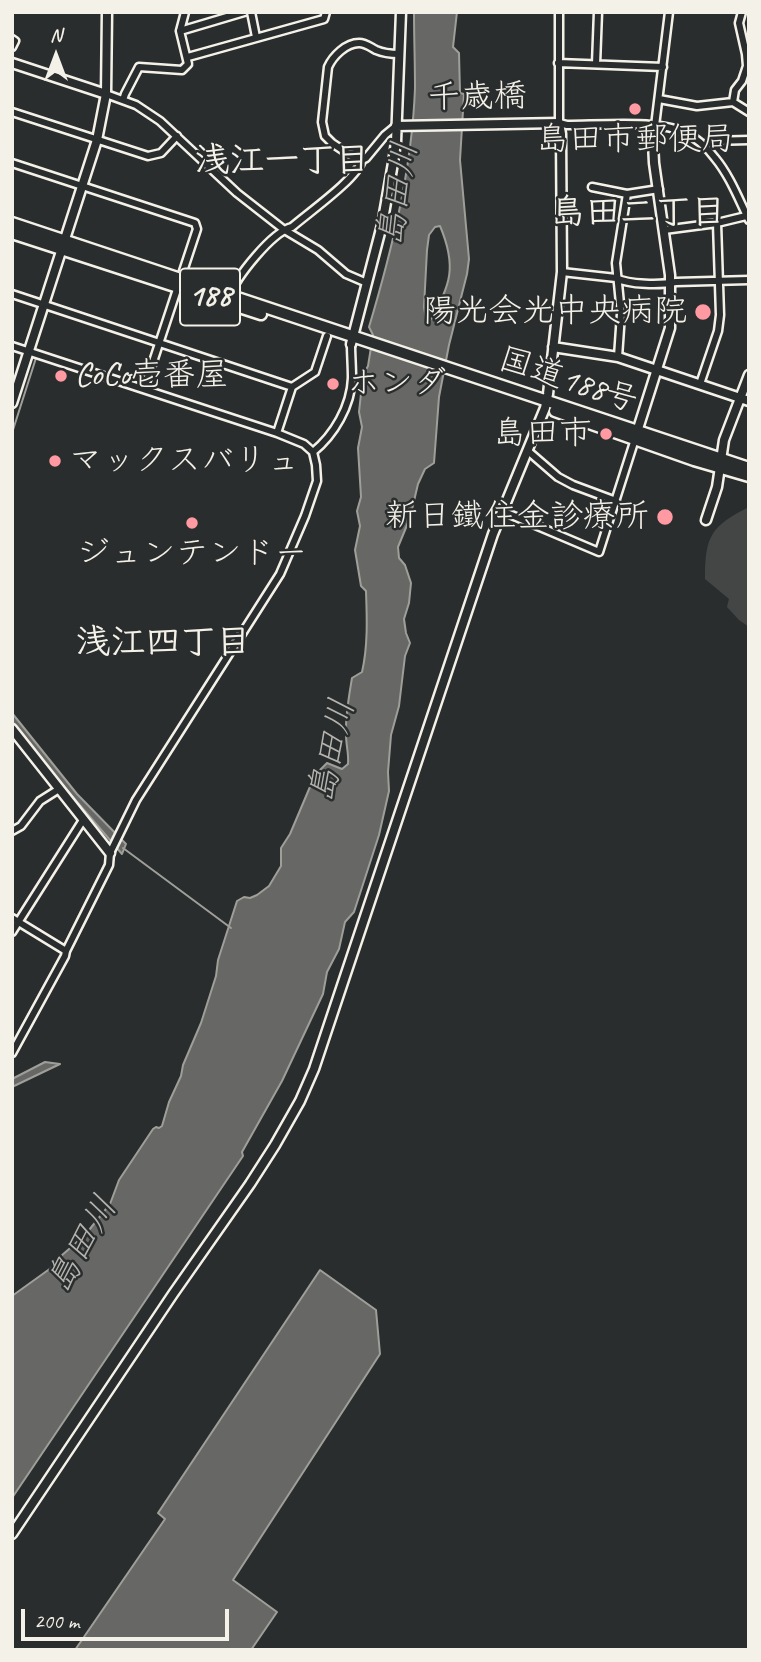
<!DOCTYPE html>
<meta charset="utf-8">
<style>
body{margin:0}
#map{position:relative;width:761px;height:1662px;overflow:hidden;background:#2a2d2e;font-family:Caveat,sans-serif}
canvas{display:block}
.frame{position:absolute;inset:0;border:14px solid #f4f1e8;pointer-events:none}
.north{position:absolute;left:21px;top:21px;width:70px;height:70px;-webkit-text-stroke:5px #2a2d2e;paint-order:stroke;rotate:0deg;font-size:19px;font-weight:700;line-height:28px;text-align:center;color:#f4f1e8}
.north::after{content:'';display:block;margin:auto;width:24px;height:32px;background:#f4f1e8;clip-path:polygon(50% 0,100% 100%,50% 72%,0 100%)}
.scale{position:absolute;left:21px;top:1609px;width:208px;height:32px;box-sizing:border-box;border:4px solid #f4f1e8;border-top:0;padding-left:9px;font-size:21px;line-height:24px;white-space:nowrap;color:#f4f1e8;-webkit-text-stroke:5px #2a2d2e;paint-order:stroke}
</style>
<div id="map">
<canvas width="761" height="1662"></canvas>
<div class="frame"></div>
<div class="north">N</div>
<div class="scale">200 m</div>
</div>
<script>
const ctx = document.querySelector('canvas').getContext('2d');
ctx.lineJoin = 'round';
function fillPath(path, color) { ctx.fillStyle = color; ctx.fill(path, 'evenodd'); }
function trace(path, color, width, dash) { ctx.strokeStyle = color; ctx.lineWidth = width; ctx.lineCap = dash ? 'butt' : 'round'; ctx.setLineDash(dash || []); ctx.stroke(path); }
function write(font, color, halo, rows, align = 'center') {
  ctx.font = font + ' Caveat,"Klee One",sans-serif'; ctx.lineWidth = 5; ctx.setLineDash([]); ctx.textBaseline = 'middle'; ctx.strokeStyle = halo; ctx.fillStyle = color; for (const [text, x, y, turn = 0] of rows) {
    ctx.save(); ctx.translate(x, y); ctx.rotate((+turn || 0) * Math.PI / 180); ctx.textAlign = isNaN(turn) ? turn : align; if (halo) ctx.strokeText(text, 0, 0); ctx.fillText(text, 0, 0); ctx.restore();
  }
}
fillPath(new Path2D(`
 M 749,507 L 749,627 L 739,620 L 727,607 L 729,599 L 705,579 C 705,536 711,526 749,507 Z`), '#444645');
const water = new Path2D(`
 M 414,12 L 457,12 L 453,47 L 459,53 L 460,93 L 464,94 L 460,160 L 469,259 L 467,274 L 449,345 L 439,397 L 434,463 L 425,469 L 418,484 L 410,518 L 398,547 L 399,558 L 405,565 L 411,583 L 409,603 L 404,619 L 406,633 L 410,643 L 405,656 L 399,706 L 391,735 L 388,772 L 389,791 L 379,835 L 354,912 L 345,922 L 339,949 L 327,972 L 323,994 L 282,1081 L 242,1152 L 243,1156 L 12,1498 L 12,1296 L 51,1268 L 61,1256 L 85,1235 L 110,1204 L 119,1180 L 153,1129 L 156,1127 L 159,1128 L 162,1126 L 169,1102 L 181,1076 L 183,1065 L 201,1023 L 216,976 L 218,960 L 237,901 L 244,897 L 250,898 L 257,895 L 269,886 L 281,866 L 281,848 L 290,834 L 315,775 L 327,763 L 342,769 L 348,764 C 349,754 346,745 346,735 C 345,717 349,696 352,678 L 362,672 C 368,646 367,618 366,591 L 361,586 L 355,550 L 360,526 L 357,511 L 361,497 L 358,448 L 362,427 L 359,412 L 363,375 L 368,366 L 373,335 L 369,327 C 392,250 412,169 415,88 C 415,63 414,37 414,12 ZM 440,226 C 457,266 451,286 429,322 L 426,319 L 424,307 L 427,250 L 429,235 L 435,227 Z
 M 12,713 L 77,794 L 126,844 L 122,854 L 53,774 L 12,721 Z
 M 45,1062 L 60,1064 L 12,1087 L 12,1079 Z
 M 320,1270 L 376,1310 L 380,1354 L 233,1580 L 277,1612 L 251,1650 L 75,1650 L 165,1519 L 158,1513 Z`);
fillPath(water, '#676866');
trace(water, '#9f9f9a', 2);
trace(new Path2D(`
 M 12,433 L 36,358
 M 123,848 L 231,928`), '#9f9f9a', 2);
const minor = new Path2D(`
 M 251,12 L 256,37
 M 559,12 L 559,123 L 567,125 C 597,125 655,120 681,131 C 694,136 707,147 715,158 C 730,176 739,200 749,220
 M 180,31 L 244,12
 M 12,39 L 15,41 L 12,47
 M 188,57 L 324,19 L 326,12
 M 558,63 L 663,67
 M 596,64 L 598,12
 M 106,94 L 136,105 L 160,121 L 237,193 L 283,229 L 318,250 L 346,274 L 367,283
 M 659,99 L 697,106 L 733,102 L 749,112
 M 123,100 L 125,94 L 139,67 L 182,70 L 188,64 L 180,31 L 185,12
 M 733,102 L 735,90 L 742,81 L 747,66 L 746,54 L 739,23 L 742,12
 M 12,112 L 148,156 L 161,153 L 177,136
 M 655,126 L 669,12
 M 705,147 L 710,141 L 749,140
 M 362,160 L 356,159 L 332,143 L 325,136 L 322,122 L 328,67 C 333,56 346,43 359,43 C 366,43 370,47 376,50 C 383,53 391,54 399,54
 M 12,163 L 195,223 L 197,229 L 144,389
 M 592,187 L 627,194 L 659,189
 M 664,230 L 717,223 L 746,216
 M 562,272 L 616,278 C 629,285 661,285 676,282 L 749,280
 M 12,294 L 292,387
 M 229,297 C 236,277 272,232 292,227 C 308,213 358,178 362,160 L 366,158 L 385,135 L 396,126
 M 12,346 L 277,433 L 304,444 L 313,452 L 316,465 L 317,481 L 305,516 L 280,574 L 136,800 L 110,853 L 109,865 L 66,951 L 65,956 L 12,1053
 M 618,357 L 621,314 L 616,263 L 627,194
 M 700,384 L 718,331 L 720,315 L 717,223
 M 277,433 L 292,387 L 315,372 L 327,336
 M 528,451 L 558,477 L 573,485 L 616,501
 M 313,452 C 334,435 351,406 352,378 C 352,366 351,355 351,344
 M 502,511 L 599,552 L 635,439
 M 12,831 L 21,826 L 40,801 L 59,789
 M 12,918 L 66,951
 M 12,932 L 83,820`);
const tertiary = new Path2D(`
 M 12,63 L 106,94
 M 351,344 L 382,225 L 393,163 L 396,142 L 401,12
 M 553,347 L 618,357 L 749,401
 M 12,403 L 97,140 L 106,94 L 107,12
 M 636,435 L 670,328 L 670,275 L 654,163 L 653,142 L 655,126
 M 706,520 L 717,487 L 724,440 L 749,375
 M 12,729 L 110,853
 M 12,1534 L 173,1294 L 250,1184 L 275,1145 L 300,1101 L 314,1069 L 493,534 L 545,408 L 548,394 L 562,272 L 561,134 L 559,123 L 396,126`);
const trunk = new Path2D(`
 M 12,223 L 749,468
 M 12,233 L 261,314
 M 555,411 L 694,460 L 749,476`);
trace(minor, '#f4f1e8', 11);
trace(tertiary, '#f4f1e8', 13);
trace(trunk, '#f4f1e8', 15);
trace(minor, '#2a2d2e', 6);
trace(tertiary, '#2a2d2e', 8);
trace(trunk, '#2a2d2e', 10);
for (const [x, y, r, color] of [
 [635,109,7,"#ff9aa2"],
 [703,312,9,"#ff9aa2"],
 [61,376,7,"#ff9aa2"],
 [333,384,7,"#ff9aa2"],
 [606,434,7,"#ff9aa2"],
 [55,461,7,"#ff9aa2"],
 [665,517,9,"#ff9aa2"],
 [192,523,7,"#ff9aa2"]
]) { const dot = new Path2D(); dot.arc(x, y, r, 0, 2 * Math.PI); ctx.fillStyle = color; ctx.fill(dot); trace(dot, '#2a2d2e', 2.5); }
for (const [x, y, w] of [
 [210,297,60]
]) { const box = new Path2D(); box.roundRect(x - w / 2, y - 28.5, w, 57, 5); ctx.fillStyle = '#2a2d2e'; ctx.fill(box); trace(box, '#f4f1e8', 2); }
write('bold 32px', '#f4f1e8', null, [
 ["188",210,297]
]);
write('33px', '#f4f1e8', '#2a2d2e', [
 ["千歳橋",477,98,-1],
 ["国道188号",568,381,18]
]);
write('33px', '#f4f1e8', '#2a2d2e', [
 ["島田市郵便局",635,140,"center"],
 ["陽光会光中央病院",687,312],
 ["CoCo壱番屋",75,376,"left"],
 ["ホンダ",347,384,"left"],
 ["島田市",592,434],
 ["マックスバリュ",69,461,"left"],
 ["新日鐵住金診療所",649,517],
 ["ジュンテンドー",192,554,"center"]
], 'right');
write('bold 35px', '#f4f1e8', '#2a2d2e', [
 ["浅江一丁目",282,162],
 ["島田二丁目",638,214],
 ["浅江四丁目",163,644]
]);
write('italic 35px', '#b5b3ae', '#2a2d2e', [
 ["島田川",399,194,-81],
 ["島田川",333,751,-77],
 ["島田川",83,1245,-60]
]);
</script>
